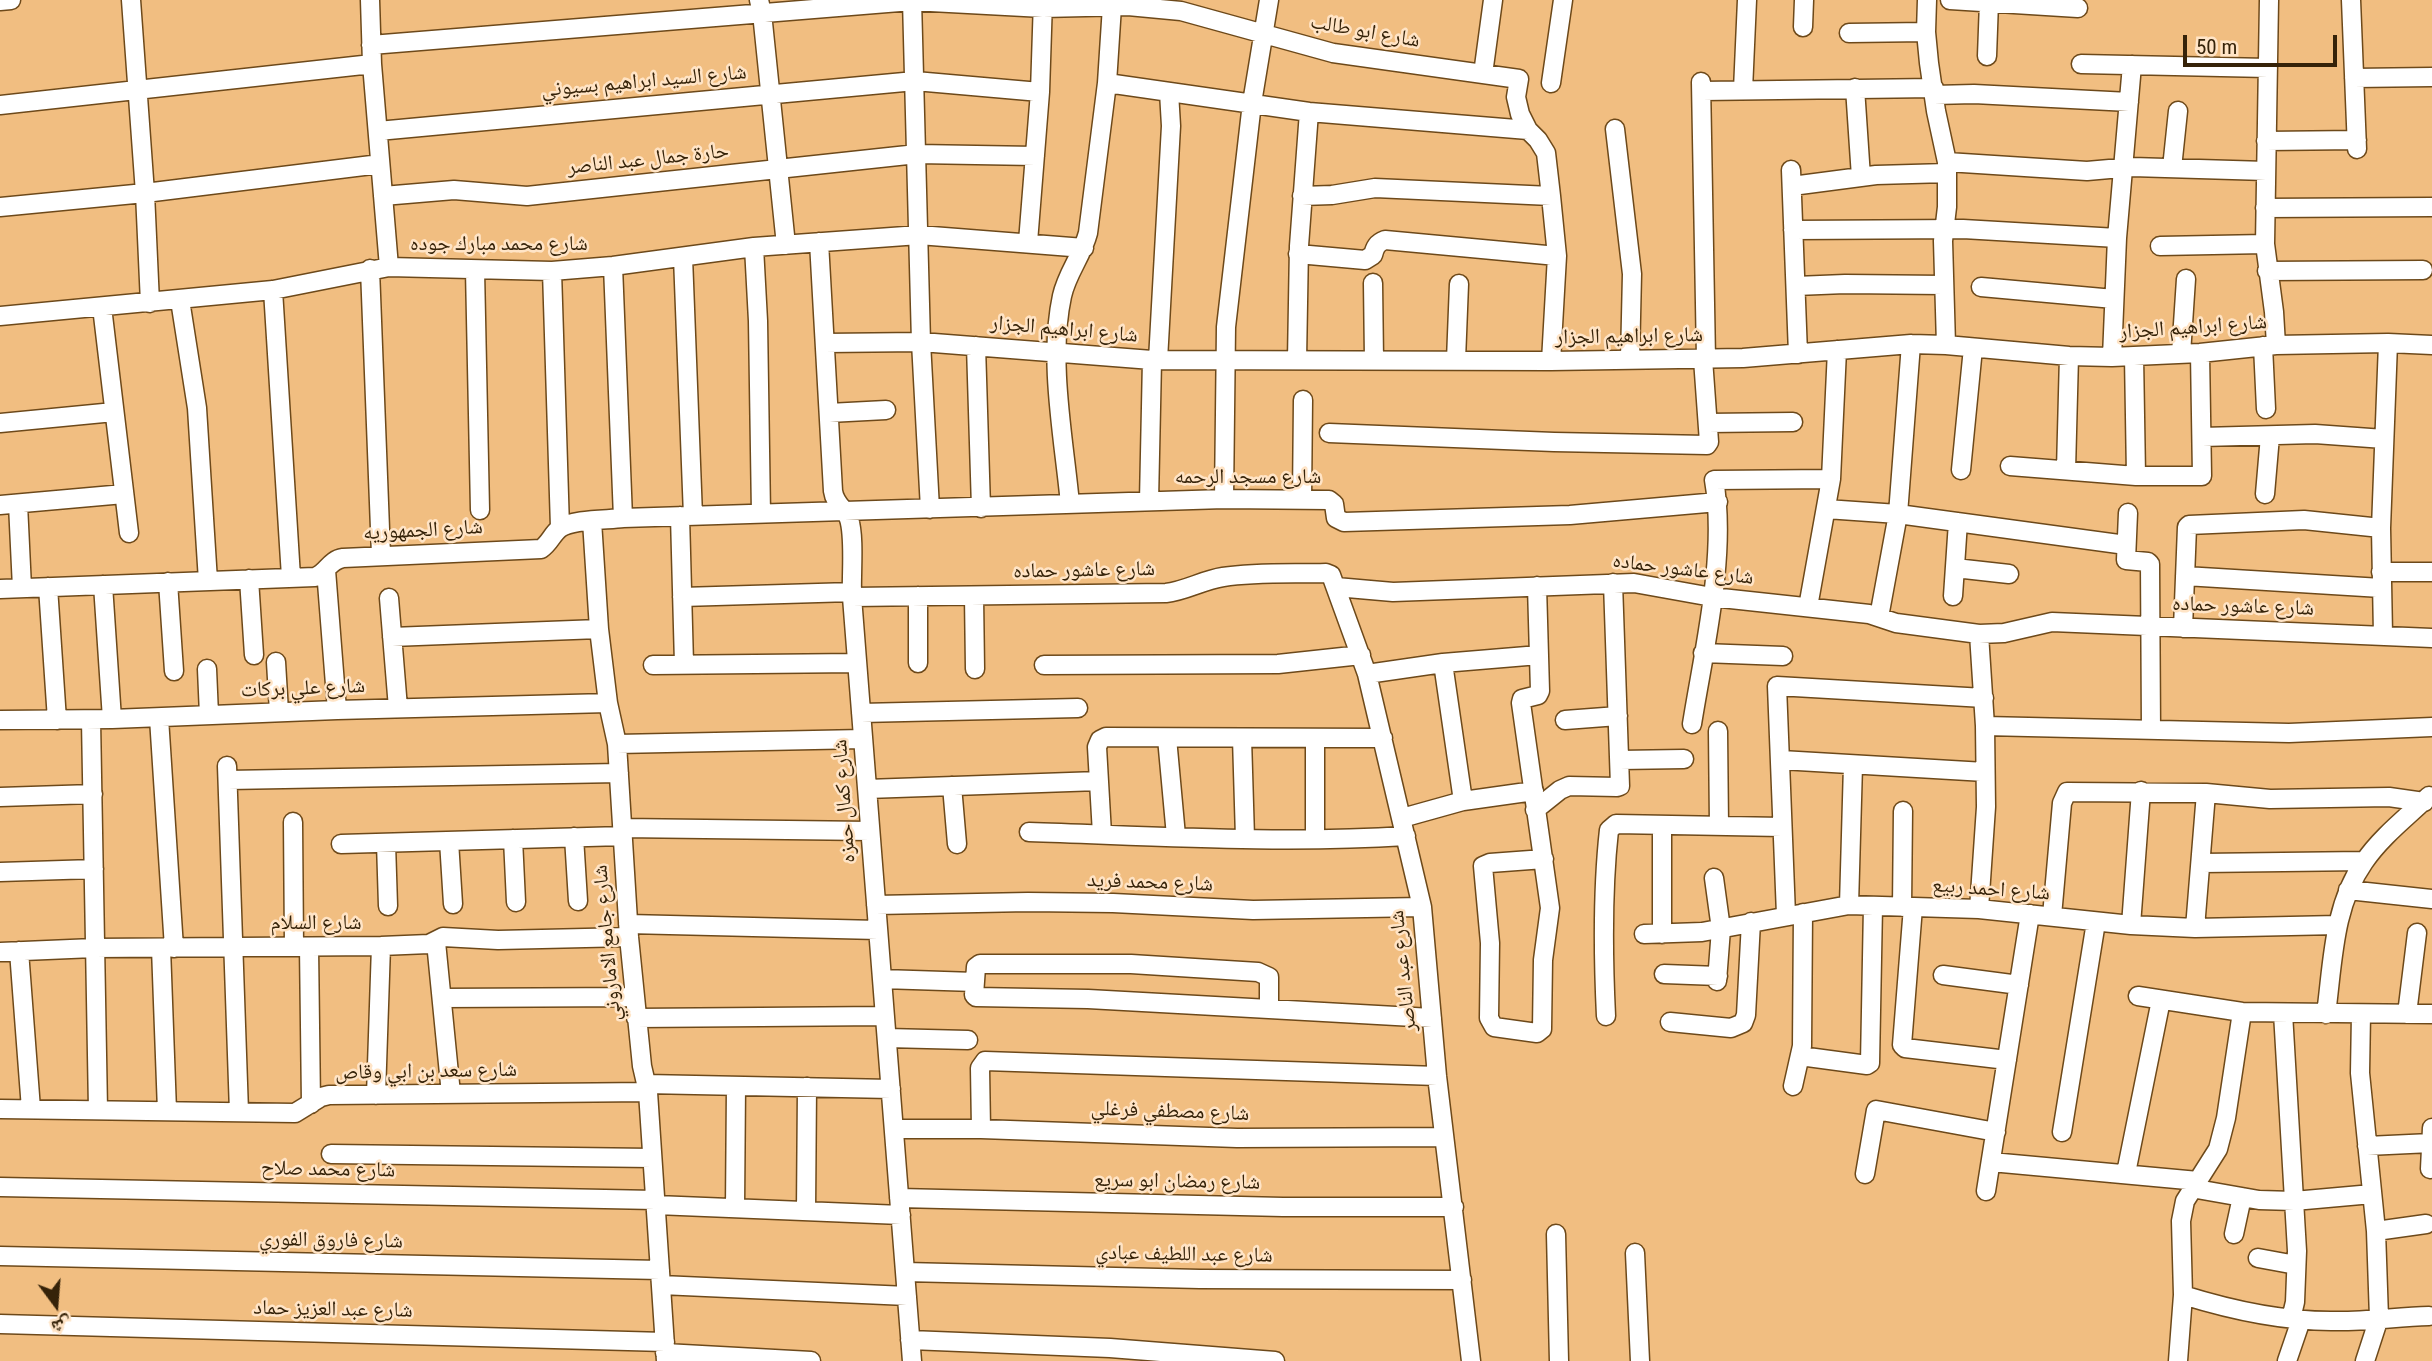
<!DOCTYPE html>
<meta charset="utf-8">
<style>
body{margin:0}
#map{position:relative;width:2432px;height:1361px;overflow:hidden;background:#f1be81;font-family:"Roboto Condensed","Noto Naskh Arabic",sans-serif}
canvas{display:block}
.north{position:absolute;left:21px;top:1270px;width:70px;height:70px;-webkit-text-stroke:5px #ffe4c6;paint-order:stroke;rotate:164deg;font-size:19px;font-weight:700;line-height:28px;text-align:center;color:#362309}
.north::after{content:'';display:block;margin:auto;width:24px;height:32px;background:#362309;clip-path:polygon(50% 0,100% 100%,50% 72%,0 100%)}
.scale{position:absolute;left:2183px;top:35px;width:154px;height:32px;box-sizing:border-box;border:4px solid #362309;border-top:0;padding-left:9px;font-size:21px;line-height:24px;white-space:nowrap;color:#362309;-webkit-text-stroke:5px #ffe4c6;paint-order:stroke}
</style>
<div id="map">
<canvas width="2432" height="1361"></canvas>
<div class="north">ش</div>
<div class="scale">50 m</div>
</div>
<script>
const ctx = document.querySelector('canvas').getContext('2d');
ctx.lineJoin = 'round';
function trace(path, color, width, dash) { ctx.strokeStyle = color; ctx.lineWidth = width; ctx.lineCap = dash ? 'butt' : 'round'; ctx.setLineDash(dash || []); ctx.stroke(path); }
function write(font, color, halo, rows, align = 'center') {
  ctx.font = font + ' "Roboto Condensed","Noto Naskh Arabic",sans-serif'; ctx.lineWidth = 5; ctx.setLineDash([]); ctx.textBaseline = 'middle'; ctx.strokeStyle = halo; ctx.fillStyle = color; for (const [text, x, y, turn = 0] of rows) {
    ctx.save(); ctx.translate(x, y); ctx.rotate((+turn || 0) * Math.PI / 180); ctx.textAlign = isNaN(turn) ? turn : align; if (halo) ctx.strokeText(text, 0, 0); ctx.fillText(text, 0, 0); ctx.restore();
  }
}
const street = new Path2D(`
 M 131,0 L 145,193 L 150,303
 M 370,0 L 372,64 L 389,267
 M 759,0 L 762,13 L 786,245
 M 912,0 L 921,342 L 930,509
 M 1927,0 L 1926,32 L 1929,63 L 1936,111 L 1947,162 L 1947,207 L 1943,241 L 1946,345
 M 1950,0 L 2078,8
 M 2269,0 L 2265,244 L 2274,312 L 2276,345
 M 2351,0 L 2357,149
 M 0,1 L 11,0
 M 1803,27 L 1804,0
 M 1849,33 L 1926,32
 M 371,45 L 912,1 L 1043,8 L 1128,6 L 1181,11 L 1333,53 L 1519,79 L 1516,97 L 1520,114 L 1528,130 L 1538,140 L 1546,153 L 1551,196 L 1557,256 L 1551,361
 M 1987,56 L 1989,2
 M 2081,64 L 2268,68
 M 1483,74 L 1493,0
 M 2354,78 L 2432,77
 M 1701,82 L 1706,359
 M 1107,83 L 1309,112 L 1528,130
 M 1551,83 L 1563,0
 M 1855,88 L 1861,177
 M 1743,90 L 1747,0
 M 1702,91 L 1934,88
 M 1934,95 L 1974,94 L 2129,102
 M 0,105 L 372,64
 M 1615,129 L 1632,274 L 1630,360
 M 378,131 L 915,81 L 1040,92
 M 2266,141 L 2357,140
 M 1947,162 L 2087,171 L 2132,167 L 2266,171
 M 2172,168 L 2178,111
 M 1791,170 L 1798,354
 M 1792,186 L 1876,175 L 1947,173
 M 383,196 L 454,190 L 527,196 L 917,154 L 1035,156
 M 1302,196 L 1332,195 L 1375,188 L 1551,196
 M 0,207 L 145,193 L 380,164
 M 2265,208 L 2432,207
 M 1793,230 L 1963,229 L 2117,238
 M 819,242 L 833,491 C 835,505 845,508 849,519 C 855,538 851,575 852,597 L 912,1361
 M 1028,242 L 1040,92 L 1043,0
 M 2160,246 L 2265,244
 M 754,247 L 758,321 L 761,514
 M 1298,254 L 1365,260 L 1373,255 C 1375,247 1377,243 1385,240 L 1557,256
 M 683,257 L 693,516
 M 613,266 L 623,518
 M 370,269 L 381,555
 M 475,270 L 480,510
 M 552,271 L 560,528
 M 2267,271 L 2423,270
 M 1373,283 L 1374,360
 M 1796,286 L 1845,284 L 1944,285
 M 1981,287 L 2114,299
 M 273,290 L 291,577
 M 180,300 L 197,408 L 208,581
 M 102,307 L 129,533
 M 0,316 L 273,290 L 389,267 L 552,271 L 613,266 L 754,247 L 919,235 L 1084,248
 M 825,343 L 921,342 L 1152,360 L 1551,361 L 1743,358 L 1911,344 L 1946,345 L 2069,356 L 2112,357 L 2200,353 L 2276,345 L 2388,343 L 2432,345
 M 976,346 L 981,508
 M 2263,346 L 2266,409
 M 2181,354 L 2186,279
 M 2134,356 L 2136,476
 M 2112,357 L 2117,238 L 2132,65
 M 1158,360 L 1171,126 L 1169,92
 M 1297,360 L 1299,246 L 1309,112
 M 1456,360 L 1459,284
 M 829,413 L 886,410
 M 0,423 L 114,412
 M 1708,423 L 1793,422
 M 1329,433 L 1554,442 L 1707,445 L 1709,442 L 1703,359
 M 2202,437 L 2315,434 L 2384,439
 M 2010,466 L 2136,476 L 2202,476 L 2200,353
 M 1961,470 L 1973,348
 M 2066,470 L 2069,356
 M 2265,494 L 2270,436
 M 1224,499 L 1226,327 L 1252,103 L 1269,0
 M 1302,499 L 1303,400
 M 1149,501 L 1152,360
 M 18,504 L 22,588
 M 1070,504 C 1064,439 1048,361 1062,296 C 1067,273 1082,256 1088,233 L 1107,83 L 1112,6
 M 0,505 L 124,494
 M 1826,509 L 1898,514 L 2126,545
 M 2128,513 L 2126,560 L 2148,562 L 2150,564 L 2151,730
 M 680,516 L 684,664
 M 592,521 L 599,629 L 608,703 L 617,744 L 629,937 L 642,1066 L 648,1092 L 666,1361
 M 1955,568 L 2009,574
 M 326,570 L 337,710
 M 2381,572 L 2432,572
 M 2185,576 L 2381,588
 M 249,579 L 254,655
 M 168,582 L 174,671
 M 103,585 L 112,719
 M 1537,586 L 1540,691 L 1538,695 L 1522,699 L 1521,703 L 1550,908 L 1543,960 L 1542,1029 L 1537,1033 L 1494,1027 L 1489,1018 L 1490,943 L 1483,866 L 1490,863 L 1544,859
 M 48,587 L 57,720
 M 1336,587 L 1393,592 L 1634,583 L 1712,597 L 1869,614 L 1896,623 L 1979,634 L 2004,633 L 2052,622 L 2432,638
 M 0,589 L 315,577 C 327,573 329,560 343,558 L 541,549 C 550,543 552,534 560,528 C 573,519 607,520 623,518 L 1224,499 L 1329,500 L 1334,504 L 1336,518 L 1344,522 L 1570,515 L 1718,502
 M 918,596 L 918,663
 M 974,596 L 975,669
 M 1953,596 L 1958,522
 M 682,597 L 852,592
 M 852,597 L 1166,593 C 1185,591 1203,580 1223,577 C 1257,572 1292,574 1326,573 L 1331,575 L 1367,674 L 1422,907 L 1437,1076 L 1471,1361
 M 389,598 L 398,708
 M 1808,607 L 1831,479 L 1837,350
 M 1879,617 L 1898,514 L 1911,344
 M 2183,628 L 2187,527 L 2189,525 L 2304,520 L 2381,528
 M 1979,634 L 1985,726 L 1986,807 L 1979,909
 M 2383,635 L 2381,528 L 2388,343
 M 392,637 L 599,629
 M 1703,653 L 1783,656
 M 276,662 L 279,712
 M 1443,663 L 1463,801
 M 653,665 L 857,663
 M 1044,665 L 1278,664 L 1361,655
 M 207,669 L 209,715
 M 1367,674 L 1443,663 L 1539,655
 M 861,713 L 1078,708
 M 159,718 L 174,948
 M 0,720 L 112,719 L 337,710 L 608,703
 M 91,720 L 98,1110
 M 1565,720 L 1618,716
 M 1692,724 C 1704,649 1727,554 1714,480 L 1831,479
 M 1985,726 L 2289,733 L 2432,727
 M 1718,731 L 1719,826
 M 1167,738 L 1176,836
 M 1242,738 L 1245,838
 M 1315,738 L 1315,839
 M 617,744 L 863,739
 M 1620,760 L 1684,759
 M 1781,760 L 1985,772
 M 227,766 L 239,1112
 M 228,780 L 619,773
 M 952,786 L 957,844
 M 867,789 L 1099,781
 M 0,797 L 93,794
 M 1535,810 L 1560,790 L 1569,786 L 1617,787 L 1620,786 L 1613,583
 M 1402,818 L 1463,801 L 1534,791
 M 293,822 L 294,947
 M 1662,825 L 1662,934
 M 622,828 L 870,831
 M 1029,832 C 1155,836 1281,844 1406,836
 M 1102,834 L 1097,747 L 1100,740 L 1106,737 L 1383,738
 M 574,837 L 578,901
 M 513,839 L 516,902
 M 449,841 L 453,904
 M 386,843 L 388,906
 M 341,844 L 623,836
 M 2202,863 L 2364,861
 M 0,872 L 94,869
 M 1714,878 L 1721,929 L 1717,981
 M 2348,890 L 2432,899
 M 876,905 L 1028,902 L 1113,903 L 1253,910 L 1422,907
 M 1849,905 L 1853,765
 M 1902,907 L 1903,811
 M 1913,907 L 1902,1045 L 1905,1048 L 2007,1060
 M 1786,915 L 1777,686 L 1984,698
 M 2052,916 L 2062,803 L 2067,792 L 2206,793 L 2270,799 L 2389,797 L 2424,802
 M 628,924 L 878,930
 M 2131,925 L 2141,791
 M 2195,928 L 2206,793
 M 1644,934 L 1702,932 L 1849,905 L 1979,909 L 2131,925 L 2195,928 L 2338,925
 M 436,942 L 451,1094
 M 309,947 L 311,1104
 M 161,948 L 167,1111
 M 19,951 L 31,1109
 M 0,952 L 94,948 L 381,946 L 429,944 L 443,937 L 498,940 L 629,937
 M 1664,974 L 1718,976
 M 1943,975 L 2019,985
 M 882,979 L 975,982
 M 2138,996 L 2242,1012 L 2432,1014
 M 442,998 L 634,997
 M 1269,1009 L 1269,977 L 1258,972 L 1131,964 L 980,964 L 976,967 L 974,995 L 976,997 L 1088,999 L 1432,1018
 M 2283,1013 L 2297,1251 L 2295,1302 L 2291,1319
 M 2326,1014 C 2333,962 2333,906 2364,862 C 2381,837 2407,817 2429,796
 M 2361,1014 L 2360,1073 L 2376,1231 L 2379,1318 L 2365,1361
 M 2407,1014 L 2417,933
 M 1606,1016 C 1603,954 1602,893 1609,830 L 1616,824 L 1782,827
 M 636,1018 L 885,1016
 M 1670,1022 L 1731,1028 L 1743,1023 L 1746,1015 L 1751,922
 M 887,1038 L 968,1040
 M 1800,1056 L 1867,1065 L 1870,1063 L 1873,906
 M 646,1084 L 891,1089
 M 1793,1086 L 1802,1046 L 1803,913
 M 376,1095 L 381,946
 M 0,1109 L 295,1113 L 321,1097 L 329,1095 L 648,1092
 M 894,1129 L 981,1129 L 1237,1138 L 1444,1137
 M 981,1129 L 980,1068 L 985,1061 L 1437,1076
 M 2062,1132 L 2096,922
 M 2367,1146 L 2431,1143
 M 331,1154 L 652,1158
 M 1991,1162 L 2198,1181
 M 2430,1169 L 2432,1128
 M 2126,1173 L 2161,1000
 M 1865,1174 L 1876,1110 L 1996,1132
 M 0,1187 L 655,1200
 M 2191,1188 L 2259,1200 L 2294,1201 L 2372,1194
 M 1986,1191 L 2030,914
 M 899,1198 L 1283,1207 L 1454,1207
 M 656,1205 L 901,1215
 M 735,1208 L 736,1086
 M 806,1211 L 807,1087
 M 2376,1231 L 2426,1224
 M 1556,1234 L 1559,1361
 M 2234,1234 L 2242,1197
 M 1635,1253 L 1640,1361
 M 0,1256 L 660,1270
 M 2258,1258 L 2296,1265
 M 905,1272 L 1200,1279 L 1462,1280
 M 661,1285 L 907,1296
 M 2183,1295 C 2231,1310 2281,1321 2331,1321 C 2363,1322 2396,1317 2429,1316
 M 0,1324 L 665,1342
 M 910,1340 L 1110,1348 L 1275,1361
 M 665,1353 L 811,1361
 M 2178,1361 L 2183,1295 L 2181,1221 L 2185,1201 L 2218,1149 L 2226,1118 L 2242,1012
 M 2287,1361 L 2301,1320`);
trace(street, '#6d491a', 21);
trace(street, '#fff', 18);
write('21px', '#362309', '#ffe4c6', [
 ["شارع ابو طالب",1365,32,10],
 ["شارع السيد ابراهيم بسيوني",644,82,-5],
 ["حارة جمال عبد الناصر",648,160,-6],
 ["شارع محمد مبارك جوده",499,245],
 ["شارع ابراهيم الجزار",2193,328,-4],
 ["شارع ابراهيم الجزار",1064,330,5],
 ["شارع ابراهيم الجزار",1629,337,-1],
 ["شارع مسجد الرحمه",1248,478],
 ["شارع الجمهوريه",423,531,-3],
 ["شارع عاشور حماده",1683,570,7],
 ["شارع عاشور حماده",1084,571,-1],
 ["شارع عاشور حماده",2243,607,2],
 ["شارع علي بركات",303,689,-2],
 ["شارع كمال حمزه",845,801,-94],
 ["شارع محمد فريد",1150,883,2],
 ["شارع احمد ربيع",1991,890,4],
 ["شارع السلام",316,924],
 ["شارع جامع الاماروني",608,943,-95],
 ["شارع عبد الناصر",1404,971,-96],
 ["شارع سعد بن ابي وقاص",426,1072,-1],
 ["شارع مصطفي فرغلي",1170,1112,2],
 ["شارع محمد صلاح",328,1170,1],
 ["شارع رمضان ابو سريع",1177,1182,1],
 ["شارع فاروق الفوري",331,1241,1],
 ["شارع عبد اللطيف عبادي",1184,1255,1],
 ["شارع عبد العزيز حماد",333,1310,1]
]);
</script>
